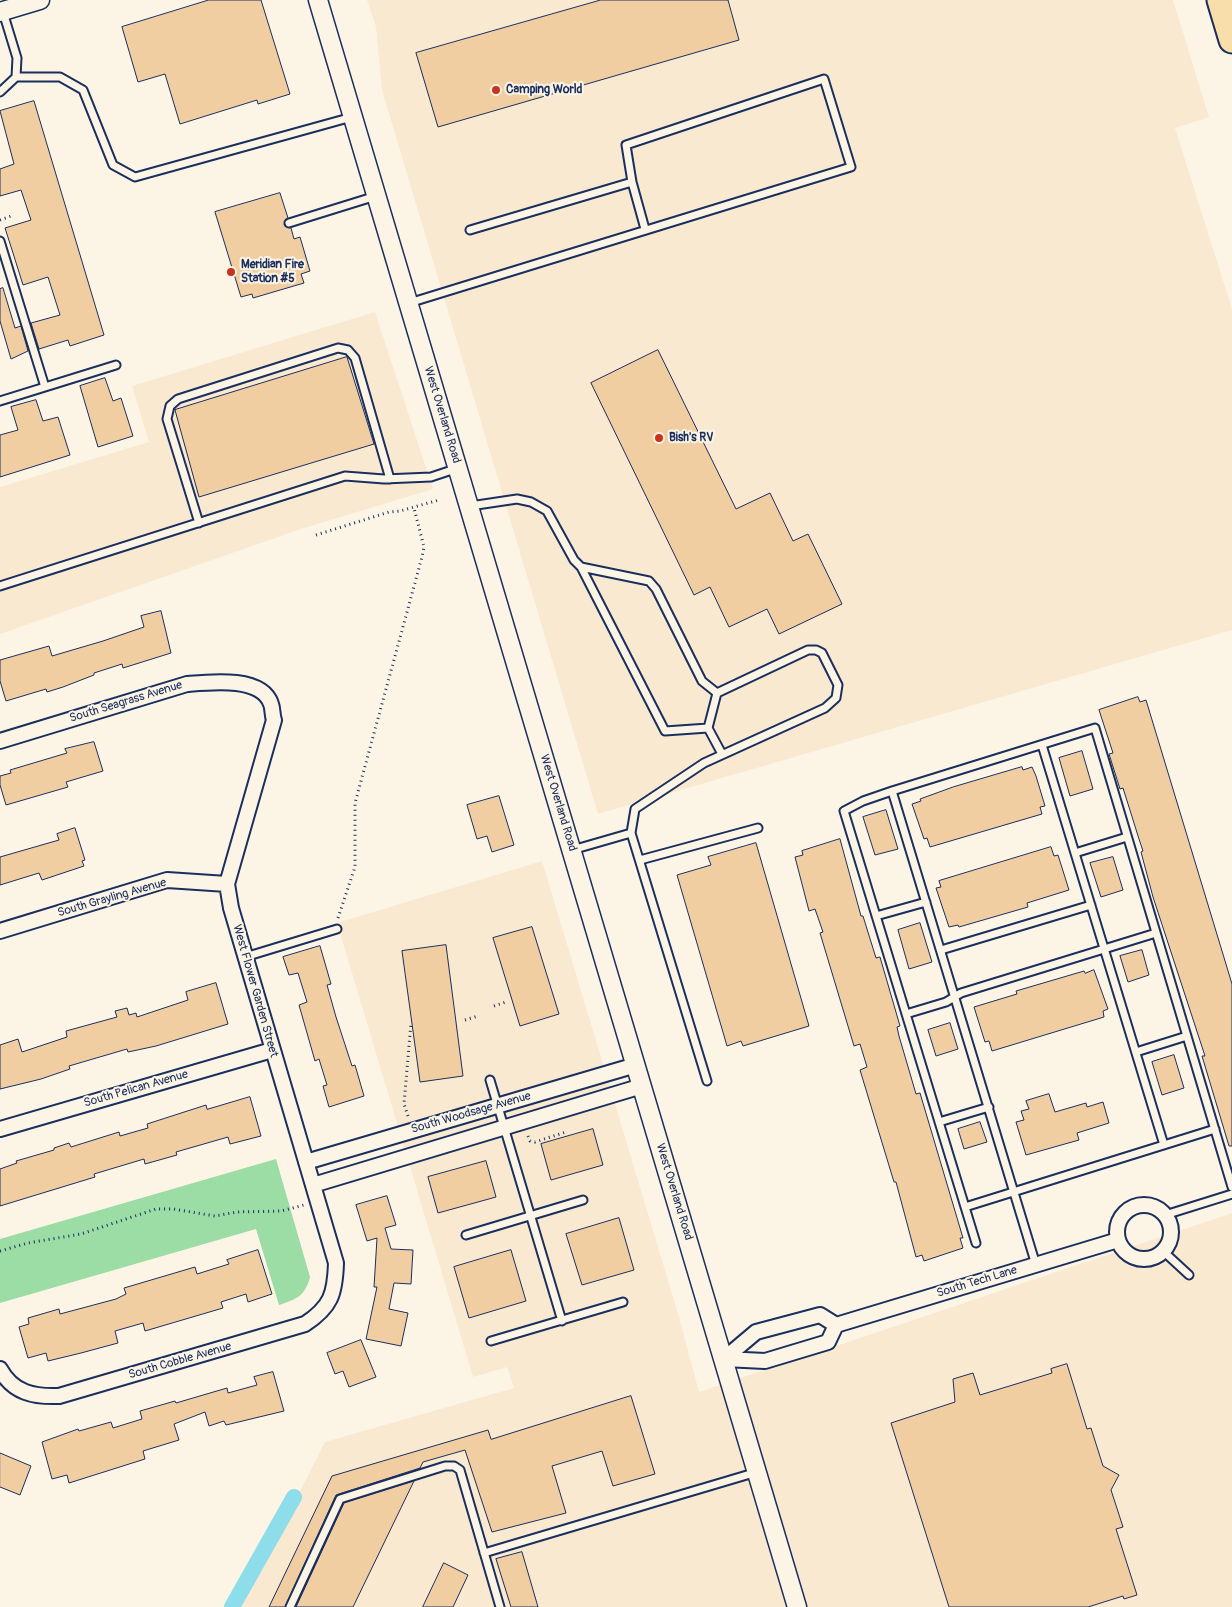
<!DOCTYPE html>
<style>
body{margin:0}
canvas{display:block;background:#fcf5e5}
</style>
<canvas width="1232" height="1607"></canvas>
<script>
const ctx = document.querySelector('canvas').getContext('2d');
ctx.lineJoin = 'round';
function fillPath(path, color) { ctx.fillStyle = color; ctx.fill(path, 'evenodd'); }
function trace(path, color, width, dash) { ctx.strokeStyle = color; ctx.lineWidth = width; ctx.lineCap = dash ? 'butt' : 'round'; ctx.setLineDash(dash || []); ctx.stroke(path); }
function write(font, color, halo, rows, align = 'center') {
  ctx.font = font + ' Pangolin,sans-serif'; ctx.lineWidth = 4; ctx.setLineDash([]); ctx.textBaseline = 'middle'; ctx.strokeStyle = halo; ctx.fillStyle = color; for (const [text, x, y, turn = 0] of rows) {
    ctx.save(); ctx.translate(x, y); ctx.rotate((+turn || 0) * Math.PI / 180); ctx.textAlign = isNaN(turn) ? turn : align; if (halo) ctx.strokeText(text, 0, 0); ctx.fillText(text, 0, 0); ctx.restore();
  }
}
fillPath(new Path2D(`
 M 367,0 L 1173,0 L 1209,117 L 1175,128 L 1232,309 L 1232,630 L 598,814 L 382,90 L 376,27 Z
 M 375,312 L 433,489 L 301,529 L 0,634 L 0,487 L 149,442 L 132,386 Z
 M 542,861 L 679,1317 L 699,1392 L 1232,1213 L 1232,1607 L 241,1607 L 325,1442 L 514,1388 L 507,1367 L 473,1377 L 337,923 Z`), '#f9e9d1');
fillPath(new Path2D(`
 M 276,1159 L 310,1277 C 305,1296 297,1299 279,1305 L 256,1229 L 0,1303 L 0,1239 Z`), '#9cdca5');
trace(new Path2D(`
 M 232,1607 L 294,1497`), '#8dddea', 16);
const building = new Path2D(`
 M 209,0 L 261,0 L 290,94 L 258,104 L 257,100 L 180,124 L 165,74 L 138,82 L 122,27 Z
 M 601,0 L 728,0 L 739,40 L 438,127 L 416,53 Z
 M 34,101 L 104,335 L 70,346 L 68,340 L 39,349 L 31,323 L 60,315 L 48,277 L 23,285 L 13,253 L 5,228 L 31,220 L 21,190 L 0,196 L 0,169 L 14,164 L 0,111 Z
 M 280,193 L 288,218 L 284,225 L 291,228 L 294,239 L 300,237 L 310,271 L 301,274 L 304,283 L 253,298 L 252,294 L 241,297 L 215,212 Z
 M 3,288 L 15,328 L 21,326 L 28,351 L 11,359 L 0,321 L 0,289 Z
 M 658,350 L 736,509 L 770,493 L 793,541 L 808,534 L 842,604 L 779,634 L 767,609 L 729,627 L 710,587 L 694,595 L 591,383 Z
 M 347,357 L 374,444 L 199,497 L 175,410 Z
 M 105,378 L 113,401 L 121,398 L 133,436 L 98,447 L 80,386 Z
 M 36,400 L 43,421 L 58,417 L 70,455 L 0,477 L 0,435 L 18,430 L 11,407 Z
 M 161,611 L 171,653 L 123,668 L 122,664 L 94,673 L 94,675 L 63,687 L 47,692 L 46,689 L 6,701 L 0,681 L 0,660 L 49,646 L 52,656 L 103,641 L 144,627 L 141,616 Z
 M 1138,697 L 1140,702 L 1146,700 L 1232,984 L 1232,1146 L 1229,1146 L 1202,1056 L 1205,1056 L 1153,897 L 1141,852 L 1143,851 L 1139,839 L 1123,788 L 1120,789 L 1109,754 L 1113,753 L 1099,710 Z
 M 94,742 L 103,771 L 66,782 L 68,787 L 6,805 L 0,785 L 0,776 L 11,773 L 10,770 L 67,753 L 65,749 Z
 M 1082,751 L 1093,789 L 1070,796 L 1059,758 Z
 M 1022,767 L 1023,770 L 1032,767 L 1036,776 L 1045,806 L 1040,807 L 1042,814 L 930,847 L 927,838 L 924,839 L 912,804 L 921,801 L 920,799 L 953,787 Z
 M 499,796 L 514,845 L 492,852 L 487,836 L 477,839 L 467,805 Z
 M 886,810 L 898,849 L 875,855 L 863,817 Z
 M 75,828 L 85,860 L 82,861 L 84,866 L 42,880 L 39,873 L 0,885 L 0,857 L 59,840 L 57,834 Z
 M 840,839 L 861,916 L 863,916 L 876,958 L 880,957 L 900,1026 L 897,1027 L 899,1036 L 916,1094 L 920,1093 L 963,1238 L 960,1238 L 963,1248 L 924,1261 L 922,1255 L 916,1257 L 896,1182 L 894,1182 L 860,1070 L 867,1067 L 860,1044 L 854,1046 L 820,933 L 823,932 L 815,909 L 809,911 L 795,857 L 803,855 L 802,851 Z
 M 756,843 L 809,1026 L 743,1046 L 741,1041 L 727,1046 L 677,875 L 711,865 L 708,857 Z
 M 1051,847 L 1054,856 L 1058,855 L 1069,890 L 1027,903 L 1028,907 L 959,927 L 958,925 L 949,927 L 936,888 L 941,887 L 939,881 Z
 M 1113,857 L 1123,890 L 1101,897 L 1090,863 Z
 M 920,923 L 932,962 L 909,969 L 898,930 Z
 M 532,927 L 559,1014 L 520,1026 L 493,938 Z
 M 446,945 L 463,1076 L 420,1082 L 402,951 Z
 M 320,946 L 331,984 L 327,985 L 336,1017 L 352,1066 L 355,1065 L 364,1096 L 329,1107 L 323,1086 L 327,1085 L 319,1059 L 315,1061 L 299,1005 L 307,1002 L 298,973 L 289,975 L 283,957 Z
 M 1142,950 L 1149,975 L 1128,982 L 1120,956 Z
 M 1094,970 L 1108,1009 L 1103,1011 L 1104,1017 L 992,1051 L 989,1041 L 985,1042 L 974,1007 L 1017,994 L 1016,991 L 1084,971 L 1085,973 Z
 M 216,983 L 228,1024 L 156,1046 L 128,1052 L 127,1049 L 69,1066 L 70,1069 L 41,1079 L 0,1089 L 0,1045 L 18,1039 L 22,1052 L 67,1037 L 66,1031 L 117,1017 L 115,1011 L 127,1008 L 129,1015 L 136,1013 L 137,1017 L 188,1000 L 186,992 Z
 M 950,1023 L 958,1049 L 936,1056 L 928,1030 Z
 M 1174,1055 L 1184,1088 L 1162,1095 L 1152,1062 Z
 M 1049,1094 L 1055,1112 L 1086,1103 L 1087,1107 L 1103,1102 L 1109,1123 L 1077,1133 L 1079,1140 L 1026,1155 L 1016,1122 L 1024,1120 L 1021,1111 L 1029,1109 L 1026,1101 Z
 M 250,1097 L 261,1136 L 230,1144 L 228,1137 L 176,1152 L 177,1155 L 145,1164 L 144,1159 L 94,1174 L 95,1177 L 0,1206 L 0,1169 L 17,1163 L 16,1161 L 54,1150 L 54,1148 L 69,1143 L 71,1147 L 119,1132 L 120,1136 L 148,1128 L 147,1124 L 206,1105 L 207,1109 Z
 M 980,1122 L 987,1142 L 964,1149 L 958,1129 Z
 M 593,1129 L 603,1165 L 551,1180 L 541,1144 Z
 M 486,1161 L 496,1197 L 438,1213 L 428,1177 Z
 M 387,1196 L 396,1225 L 385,1228 L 391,1249 L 413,1250 L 411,1284 L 394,1283 L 389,1309 L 408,1313 L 401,1346 L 366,1339 L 377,1287 L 374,1287 L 377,1238 L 367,1241 L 356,1205 Z
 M 619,1218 L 634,1270 L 582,1285 L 566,1234 Z
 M 258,1250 L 272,1294 L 248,1302 L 246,1294 L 221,1302 L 223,1308 L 145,1331 L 143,1323 L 115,1331 L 118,1343 L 81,1353 L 48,1361 L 46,1353 L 28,1358 L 19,1327 L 29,1324 L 28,1318 L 59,1309 L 60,1314 L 116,1299 L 126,1294 L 124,1288 L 195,1267 L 197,1274 L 229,1264 L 227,1260 Z
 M 511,1250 L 526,1301 L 469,1318 L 454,1267 Z
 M 361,1340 L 376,1377 L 349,1387 L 343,1371 L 335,1374 L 327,1353 Z
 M 1067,1364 L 1087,1429 L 1091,1428 L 1103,1466 L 1119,1475 L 1111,1490 L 1123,1527 L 1116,1529 L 1137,1595 L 1124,1599 L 1123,1596 L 1088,1607 L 949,1607 L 891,1423 L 955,1402 L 953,1379 L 973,1373 L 980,1395 L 1052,1373 L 1051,1369 Z
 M 273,1372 L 284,1411 L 226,1425 L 224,1421 L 209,1426 L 205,1412 L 174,1424 L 179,1440 L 143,1451 L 145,1459 L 69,1483 L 67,1475 L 52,1479 L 42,1442 L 78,1429 L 79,1431 L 111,1422 L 113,1428 L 142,1419 L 140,1411 L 175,1401 L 176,1403 L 227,1388 L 228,1393 L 257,1385 L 254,1377 Z
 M 631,1396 L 655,1474 L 613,1486 L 602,1451 L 552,1466 L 566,1513 L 492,1532 L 465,1450 L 423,1462 L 420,1468 L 336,1495 L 285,1607 L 269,1607 L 332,1476 L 488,1430 L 491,1439 Z
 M 0,1453 L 31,1466 L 20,1495 L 0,1487 Z
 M 414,1481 L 353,1607 L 296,1607 L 344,1503 Z
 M 522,1552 L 538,1607 L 511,1607 L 496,1559 Z
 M 444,1563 L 468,1575 L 453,1607 L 423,1607 Z`);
fillPath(building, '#f1cda2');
trace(building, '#1b2f5e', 1);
const service = new Path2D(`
 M 16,77 L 60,77 L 83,90 L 113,165 L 135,177 L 352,117
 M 0,92 L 16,77 L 17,58 L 3,12
 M 289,223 L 376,196
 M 470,230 L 632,182
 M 0,241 L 45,387
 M 409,303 L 851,167 L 824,79 L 626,145 L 632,182 L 645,229
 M 0,401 L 116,365
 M 470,506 L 517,499 L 531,502 L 547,511 L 574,560 L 581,567 L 649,581 L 656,589 L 702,681 L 717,693 L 808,650 L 816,650 L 822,653 L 838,685 L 836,698 L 825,708 L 704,763 L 635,809 L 631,833 L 707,1081
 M 199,523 L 167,419 L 170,406 L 178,399 L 338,348 L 348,350 L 355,358 L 390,479
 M 581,567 L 665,731 L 708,728 L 722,754
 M 0,586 L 345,476 L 384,479 L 431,477 L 458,468
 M 708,728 L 717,693
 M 1042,745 L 1164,1145
 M 892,791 L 1036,1265
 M 572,850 L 631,833
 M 1075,853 L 1127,837
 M 640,860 L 758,828
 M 876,916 L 926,902
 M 941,950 L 1091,905
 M 245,957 L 337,929
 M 906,1014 L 946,1002 L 961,993 L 1156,933
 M 1136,1052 L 1187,1036
 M 490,1080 L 562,1321
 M 939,1122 L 989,1107
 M 965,1207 L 1215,1129
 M 1165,1215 L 1232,1194
 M 466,1235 L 583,1200
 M 976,1243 L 844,811 L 863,801 L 892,791 L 1095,728 L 1232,1187
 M 1163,1251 L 1189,1275
 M 491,1341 L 623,1302
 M 484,1553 L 757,1472
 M 290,1607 L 340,1499 L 445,1466 L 454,1466 L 460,1470 L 500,1607`);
const minor = new Path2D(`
 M 0,741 L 187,684 C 210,682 262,676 271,704 C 273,709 272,715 274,720 L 227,884 L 231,908 L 336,1263 C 335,1294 331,1307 305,1324 L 59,1396 C 34,1397 13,1393 0,1369
 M 0,931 L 167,880 L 227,884
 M 0,1129 L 272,1050
 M 306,1162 L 636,1065
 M 313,1185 L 642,1086
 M1117 1232a27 27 0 1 1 54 0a27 27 0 1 1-54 0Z
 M 724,1359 L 765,1361 L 828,1342 L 836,1325 L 1118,1240
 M 724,1359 L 756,1332 L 820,1315 L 836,1325`);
const tertiary = new Path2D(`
 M 318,0 L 797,1607
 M 0,12 L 40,0`);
const motorway = new Path2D(`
 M 1220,0 L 1232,40`);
trace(service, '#1b2f5e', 11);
trace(minor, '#1b2f5e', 18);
trace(tertiary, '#1b2f5e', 21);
trace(motorway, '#1b2f5e', 29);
trace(new Path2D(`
 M 0,220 L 14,215
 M 316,535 L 389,512 L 400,511 L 439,500
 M 338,918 L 355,867 L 355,803 L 422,557 L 424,547 L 414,508
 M 494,1006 L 506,1002
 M 465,1020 L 478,1016
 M 408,1116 L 404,1104 L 411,1023
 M 528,1136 L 530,1141 L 535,1142 L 566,1132
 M 0,1251 L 28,1243 L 81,1234 L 156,1209 L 173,1209 L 215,1216 L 237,1212 L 281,1211 L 304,1205`), '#1b2f5e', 3, [1, 4]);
trace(service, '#fcf5e5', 7);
trace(minor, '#fcf5e5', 14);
trace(tertiary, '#fcf5e5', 18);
trace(motorway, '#f8deab', 25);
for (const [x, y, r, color] of [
 [496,90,5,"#c8321e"],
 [231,272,5,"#c8321e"],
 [659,438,5,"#c8321e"]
]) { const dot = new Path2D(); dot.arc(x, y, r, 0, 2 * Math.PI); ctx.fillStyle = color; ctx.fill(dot); trace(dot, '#fcf5e5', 2); }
write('bold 12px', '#1b2f5e', '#fcf5e5', [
 ["Camping World",506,90],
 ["Meridian Fire",241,265],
 ["Station #5",241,279],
 ["Bish's RV",669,438]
], 'left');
write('12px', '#1b2f5e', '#fcf5e5', [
 ["West Overland Road",442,415,73],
 ["South Seagrass Avenue",126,702,-17],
 ["West Overland Road",558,803,73],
 ["South Grayling Avenue",112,898,-16],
 ["West Flower Garden Street",255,991,74],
 ["South Pelican Avenue",136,1089,-16],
 ["South Woodsage Avenue",471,1113,-16],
 ["West Overland Road",674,1192,73],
 ["South Tech Lane",977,1282,-17],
 ["South Cobble Avenue",180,1361,-16]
]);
</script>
